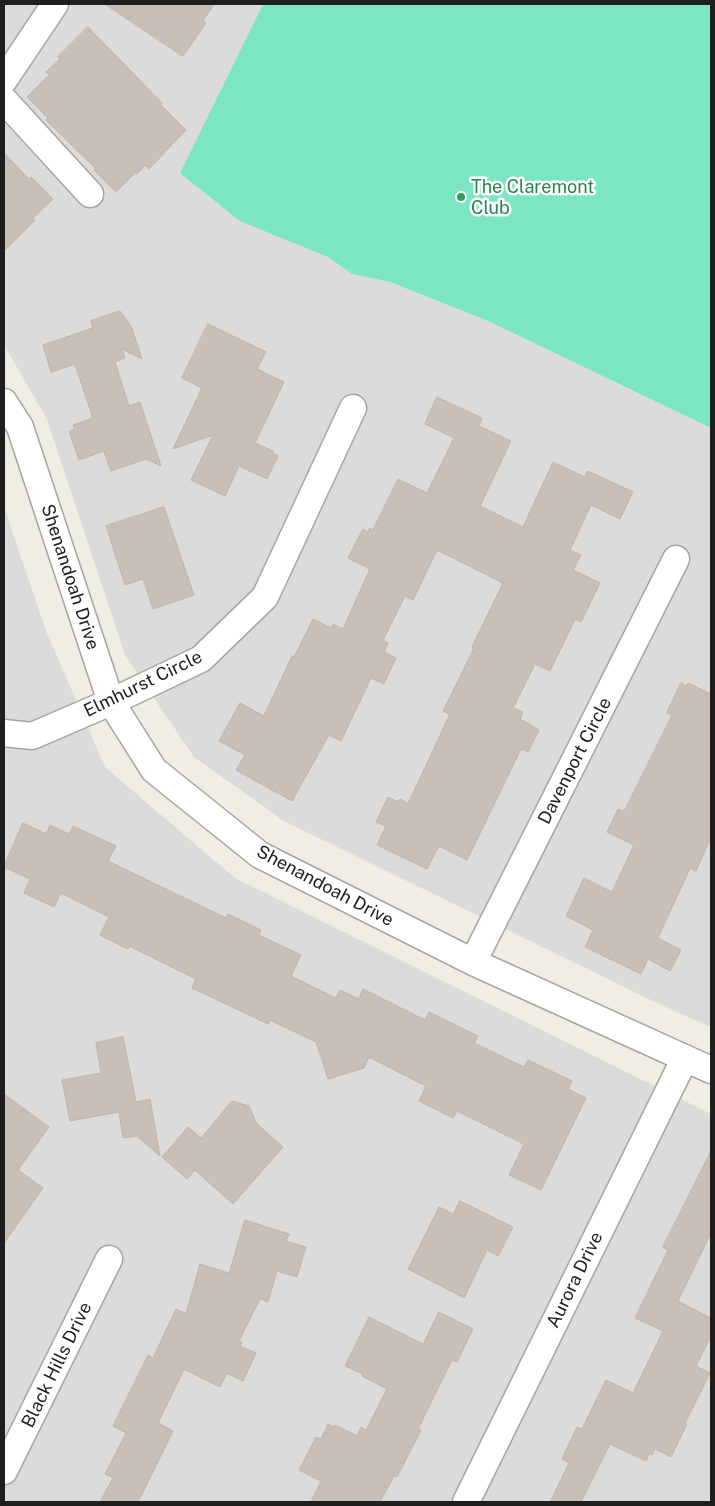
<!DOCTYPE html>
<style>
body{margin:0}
#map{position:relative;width:715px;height:1506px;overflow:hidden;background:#f0ede3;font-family:"Public Sans",sans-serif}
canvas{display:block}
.frame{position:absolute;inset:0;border:5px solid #1e1e1e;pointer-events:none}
</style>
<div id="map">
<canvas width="715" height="1506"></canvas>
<div class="frame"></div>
</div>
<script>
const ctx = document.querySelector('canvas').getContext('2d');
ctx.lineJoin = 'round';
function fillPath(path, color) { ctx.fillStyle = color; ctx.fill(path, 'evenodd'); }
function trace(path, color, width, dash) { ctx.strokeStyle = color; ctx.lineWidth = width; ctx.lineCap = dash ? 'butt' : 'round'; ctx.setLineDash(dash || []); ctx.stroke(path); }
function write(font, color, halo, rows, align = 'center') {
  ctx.font = font + ' "Public Sans",sans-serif'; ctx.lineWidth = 5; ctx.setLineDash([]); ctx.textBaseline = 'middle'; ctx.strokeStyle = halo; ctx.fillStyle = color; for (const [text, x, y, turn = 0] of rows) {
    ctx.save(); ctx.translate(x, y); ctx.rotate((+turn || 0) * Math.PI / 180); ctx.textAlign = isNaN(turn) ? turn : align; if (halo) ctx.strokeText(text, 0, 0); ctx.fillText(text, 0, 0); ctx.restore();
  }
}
fillPath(new Path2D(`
 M 4,4 L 263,4 L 180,173 L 328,257 L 352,274 L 390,282 L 488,321 L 711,428 L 711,1027 L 661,1005 L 284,821 L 194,757 L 125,655 L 47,419 L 4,345 Z
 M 4,507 L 46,631 L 105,767 L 235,878 L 711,1114 L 711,1502 L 4,1502 Z`), '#dcdbdb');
fillPath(new Path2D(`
 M 263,4 L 711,4 L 711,428 L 488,321 L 390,282 L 352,274 L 328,257 L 240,221 L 180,173 Z`), '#7ce5c4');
const building = new Path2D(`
 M 105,4 L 214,4 L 203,21 L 206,23 L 183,56 Z
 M 88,27 L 162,103 L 161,105 L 186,130 L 149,169 L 146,165 L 137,174 L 136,172 L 116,192 L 94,170 L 96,169 L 46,120 L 48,118 L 27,97 L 49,75 L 46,72 L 60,59 L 58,57 Z
 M 4,153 L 29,179 L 31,177 L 53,199 L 33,218 L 35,220 L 4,251 Z
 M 120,311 L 131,326 L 142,359 L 122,349 L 125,358 L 115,362 L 129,406 L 140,402 L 161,466 L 146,459 L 111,471 L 104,451 L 79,460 L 69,431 L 75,429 L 73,425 L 93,418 L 75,364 L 51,372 L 43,345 L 93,328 L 91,321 Z
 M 208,324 L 266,352 L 257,369 L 284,382 L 255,443 L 273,451 L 272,453 L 278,456 L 267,479 L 239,466 L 225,496 L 191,480 L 213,435 L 173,449 L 202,388 L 182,378 Z
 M 437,397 L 482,418 L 479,426 L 511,441 L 480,506 L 523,527 L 553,462 L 585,477 L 588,471 L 633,492 L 620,519 L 591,505 L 570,550 L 581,555 L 573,570 L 600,583 L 581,622 L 575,619 L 550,671 L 535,664 L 513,708 L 523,712 L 520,719 L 539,730 L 528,752 L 522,749 L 520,751 L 467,860 L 439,846 L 427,869 L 377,845 L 386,826 L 376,822 L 388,797 L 398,802 L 400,799 L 408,804 L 450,714 L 443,711 L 474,648 L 472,647 L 503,583 L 437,550 L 413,600 L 405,596 L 383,640 L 388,643 L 384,652 L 396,658 L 384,684 L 371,678 L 341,741 L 329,735 L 292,801 L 236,770 L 245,755 L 219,741 L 240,703 L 264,716 L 292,656 L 294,657 L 313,619 L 331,628 L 333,624 L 343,629 L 370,569 L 348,558 L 363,529 L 368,532 L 370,528 L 373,530 L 398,479 L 427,493 L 454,438 L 425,424 Z
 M 164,507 L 194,595 L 153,609 L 143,579 L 125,585 L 106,526 Z
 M 681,683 L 687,686 L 688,683 L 711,694 L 711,837 L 696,871 L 690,868 L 658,938 L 681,950 L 670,971 L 648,959 L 641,974 L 585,947 L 593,930 L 566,916 L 584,878 L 612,892 L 634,845 L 607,832 L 618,809 L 623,811 L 625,810 L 672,715 L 667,713 Z
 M 23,823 L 46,834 L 50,825 L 69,834 L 73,826 L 116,846 L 108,861 L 226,918 L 228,914 L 261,930 L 259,935 L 301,955 L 291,976 L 336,998 L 340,990 L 359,999 L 363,989 L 425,1020 L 429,1012 L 478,1036 L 474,1043 L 524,1067 L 528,1060 L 572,1081 L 568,1089 L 586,1098 L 541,1190 L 509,1175 L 524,1144 L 457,1111 L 453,1118 L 419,1101 L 426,1086 L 369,1057 L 364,1068 L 328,1079 L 316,1042 L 270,1020 L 268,1024 L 192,988 L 196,979 L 129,946 L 128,949 L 100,935 L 109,917 L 61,893 L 54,907 L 24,893 L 30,879 L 4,867 Z
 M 123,1037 L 136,1102 L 150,1099 L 160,1156 L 137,1136 L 123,1138 L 119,1112 L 70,1121 L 62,1080 L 101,1073 L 96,1043 Z
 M 4,1094 L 49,1127 L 18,1170 L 43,1188 L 4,1243 Z
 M 232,1101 L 249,1106 L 257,1124 L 283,1147 L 233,1204 L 195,1170 L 187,1179 L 162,1157 L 188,1127 L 201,1138 Z
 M 711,1151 L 711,1233 L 678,1301 L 711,1318 L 711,1336 L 696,1366 L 710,1373 L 685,1423 L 687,1424 L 671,1457 L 655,1449 L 652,1455 L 649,1454 L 646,1461 L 610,1444 L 581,1502 L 550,1502 L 569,1463 L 562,1459 L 577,1427 L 582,1429 L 606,1380 L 633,1393 L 663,1331 L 635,1318 L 668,1250 L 663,1247 Z
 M 460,1201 L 513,1227 L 498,1256 L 487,1250 L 464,1298 L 408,1269 L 439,1207 L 453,1214 Z
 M 245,1220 L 289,1234 L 286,1241 L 306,1247 L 297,1277 L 277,1271 L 268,1302 L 260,1299 L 239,1341 L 242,1342 L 240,1346 L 256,1353 L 243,1381 L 227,1373 L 220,1387 L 184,1369 L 158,1423 L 173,1431 L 138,1502 L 100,1502 L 113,1478 L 105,1474 L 126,1433 L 113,1426 L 148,1355 L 153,1358 L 176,1309 L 186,1314 L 200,1264 L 229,1273 Z
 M 439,1312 L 473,1329 L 457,1362 L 452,1360 L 418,1429 L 421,1430 L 397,1477 L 394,1476 L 380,1502 L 311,1502 L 321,1481 L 299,1470 L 316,1437 L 321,1439 L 328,1424 L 334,1427 L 335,1425 L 357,1436 L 361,1427 L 366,1430 L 387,1389 L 362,1376 L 363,1374 L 345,1366 L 369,1317 L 423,1344 Z`);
fillPath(building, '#c8bfb6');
trace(building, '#c3b4a5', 1);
const minor = new Path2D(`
 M 4,80 L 55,4
 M 4,100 L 90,194
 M 4,402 L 20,427 L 111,702 L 154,770 L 260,855 L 473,962 L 711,1070
 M 4,733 L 32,736 L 111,702 L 201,659 L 265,597 L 353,408
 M 473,962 L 676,559
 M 4,1471 L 109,1259
 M 466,1502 L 685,1058`);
trace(minor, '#a5a5a5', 29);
trace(minor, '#fff', 26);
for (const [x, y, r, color] of [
 [461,197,5,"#2e9e5b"]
]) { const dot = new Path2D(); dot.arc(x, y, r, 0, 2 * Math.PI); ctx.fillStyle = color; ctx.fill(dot); trace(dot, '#fff', 2); }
write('18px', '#27864d', '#fff', [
 ["The Claremont",471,187],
 ["Club",471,208]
], 'left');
write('18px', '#1e1e1e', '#fff', [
 ["Shenandoah Drive",70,577,72],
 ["Elmhurst Circle",143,684,-26],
 ["Davenport Circle",575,761,-63],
 ["Shenandoah Drive",325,886,28],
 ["Aurora Drive",575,1280,-64],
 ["Black Hills Drive",57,1365,-64]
]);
</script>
